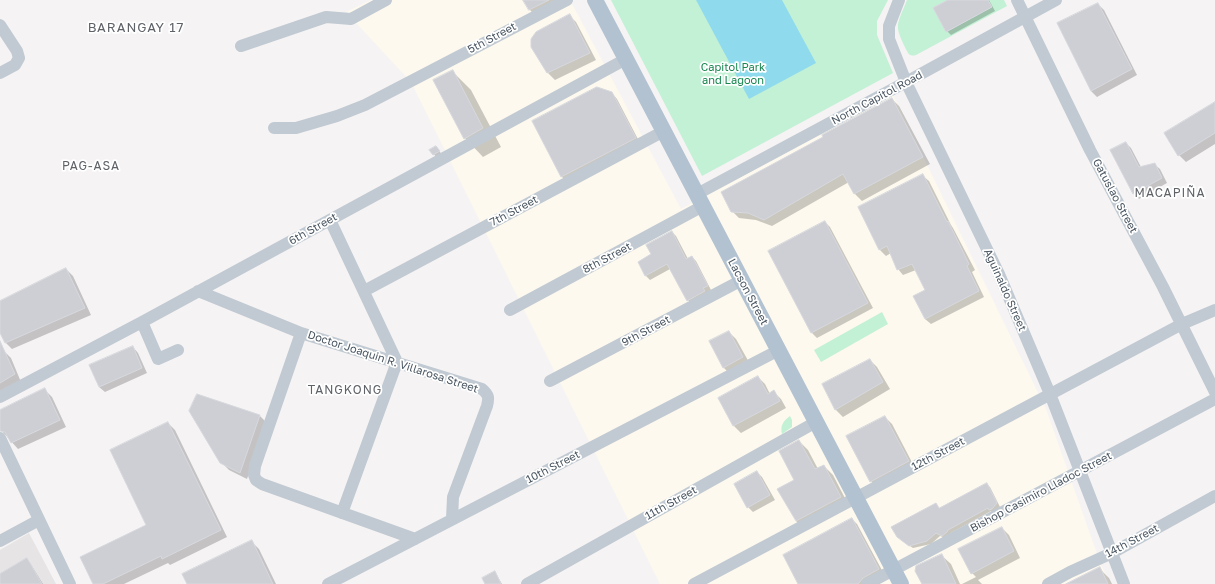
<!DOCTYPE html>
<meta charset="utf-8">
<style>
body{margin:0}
canvas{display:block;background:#f5f3f3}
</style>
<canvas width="1215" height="584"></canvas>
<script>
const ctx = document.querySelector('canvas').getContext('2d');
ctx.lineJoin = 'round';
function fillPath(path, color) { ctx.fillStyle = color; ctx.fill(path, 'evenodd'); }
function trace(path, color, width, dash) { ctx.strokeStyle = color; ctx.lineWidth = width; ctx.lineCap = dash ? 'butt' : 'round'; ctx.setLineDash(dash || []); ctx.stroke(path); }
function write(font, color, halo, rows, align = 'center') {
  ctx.font = font + ' "Golos Text",sans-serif'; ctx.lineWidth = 3.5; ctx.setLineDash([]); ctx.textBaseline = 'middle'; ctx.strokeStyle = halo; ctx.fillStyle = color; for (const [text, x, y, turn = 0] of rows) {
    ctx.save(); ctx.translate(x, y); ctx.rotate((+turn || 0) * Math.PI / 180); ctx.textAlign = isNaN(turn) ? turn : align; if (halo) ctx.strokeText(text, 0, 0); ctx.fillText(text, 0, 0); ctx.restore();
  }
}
fillPath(new Path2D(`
 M 371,0 L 570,0 L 681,209 L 893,95 L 1046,409 L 1101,565 L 1111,584 L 660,584 L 411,82 L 346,12 Z`), '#fdf9ef');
fillPath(new Path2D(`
 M 29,533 L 56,584 L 0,584 L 0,550 Z`), '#e6e4e5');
fillPath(new Path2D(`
 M 611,0 L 888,0 L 877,21 L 877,35 L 893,73 L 702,176 Z
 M 907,0 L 948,0 L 933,8 L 946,32 L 991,7 L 988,0 L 1004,0 L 1007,6 L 916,55 C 912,56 909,56 907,51 C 894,25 896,27 907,0 Z
 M 882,312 L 888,324 L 821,362 L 814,350 Z
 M 790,416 L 792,420 L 792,427 L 782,434 C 780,426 783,421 790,416 Z`), '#c3f1d5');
fillPath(new Path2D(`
 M 696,0 L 782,0 L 816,63 L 749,99 Z`), '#90daee');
fillPath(new Path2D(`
 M 525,0 L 566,0 L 536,16 L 530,10 Z
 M 950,0 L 989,0 L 995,11 L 951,35 L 947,31 Z
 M 1098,4 L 1104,10 L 1137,75 L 1097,97 L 1091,91 L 1058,24 Z
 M 570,16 L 576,22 L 596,60 L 555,80 L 548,73 L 532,47 Z
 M 452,71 L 471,90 L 501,147 L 483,157 L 465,138 Z
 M 612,93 L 617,99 L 640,143 L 567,182 L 562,177 L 533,121 Z
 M 892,99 L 899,106 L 930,164 L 862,201 L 855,194 L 849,182 L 772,226 L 756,220 L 739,218 L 732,211 L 824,137 Z
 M 1215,103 L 1215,144 L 1186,162 L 1179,155 Z
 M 1126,143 L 1131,148 L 1141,167 L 1154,164 L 1160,169 L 1167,183 L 1139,199 L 1134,193 L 1112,150 Z
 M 436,147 L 444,157 L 439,160 L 430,150 Z
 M 923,176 L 929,181 L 951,225 L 953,228 L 975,270 L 972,272 L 984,297 L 931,324 L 925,319 L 926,291 L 916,270 L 903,275 L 898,269 L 891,253 L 886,256 L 880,250 L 859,207 Z
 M 825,222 L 830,227 L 873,308 L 817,338 L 812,333 Z
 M 672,232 L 676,236 L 688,259 L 692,257 L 696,261 L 711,290 L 692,304 L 688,300 L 670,269 L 650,280 L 646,276 L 640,262 L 652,255 Z
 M 66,269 L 73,276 L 91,315 L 12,349 L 5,342 L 0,330 L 0,303 Z
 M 729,332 L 736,339 L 750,364 L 731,375 L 724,368 L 710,342 Z
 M 133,347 L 138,353 L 147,373 L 105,392 L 99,387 Z
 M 4,351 L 11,358 L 21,382 L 0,393 L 0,353 Z
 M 870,360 L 877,367 L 890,389 L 843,417 L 836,410 L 823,385 Z
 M 758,377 L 765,384 L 770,394 L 774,392 L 781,399 L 786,408 L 741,433 L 734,426 L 719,398 Z
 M 45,390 L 52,397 L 66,427 L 18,449 L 1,430 L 0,411 Z
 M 260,416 L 267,423 L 247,479 L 229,470 L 221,462 Z
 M 885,417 L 892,424 L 915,468 L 877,488 L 871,481 Z
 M 168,423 L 175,430 L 227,537 L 170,565 L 168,563 L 124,584 L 94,584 L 147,525 Z
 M 799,441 L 808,450 L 818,469 L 824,466 L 833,475 L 849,506 L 805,530 L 796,521 L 796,480 Z
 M 757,472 L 762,477 L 775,500 L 753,512 L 748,507 Z
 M 986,484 L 990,487 L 1000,507 L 993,513 L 991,511 L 951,533 L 946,538 L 940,536 L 931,544 L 913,548 L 901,540 L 939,509 Z
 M 852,519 L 857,524 L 884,574 L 867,584 L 800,584 Z
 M 1002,528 L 1009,535 L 1020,558 L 978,580 L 982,584 L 962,584 L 976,577 L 972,573 Z
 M 252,542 L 259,549 L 276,584 L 188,584 Z
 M 941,555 L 951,564 L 960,584 L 923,584 Z
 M 27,559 L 30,563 L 43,584 L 0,584 L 0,575 Z
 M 1100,569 L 1109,578 L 1112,584 L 1069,584 Z
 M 495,572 L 502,584 L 486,584 Z`), '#0003');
const building = new Path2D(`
 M 523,0 L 549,0 L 529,10 Z
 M 948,0 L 988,0 L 992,7 L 946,32 L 933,8 Z
 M 1098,3 L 1132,69 L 1091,91 L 1057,23 Z
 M 570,14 L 590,53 L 547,73 L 531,47 L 531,39 L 536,32 Z
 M 453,70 L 483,128 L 464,139 L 433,80 Z
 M 597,87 L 612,92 L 636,138 L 561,177 L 532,121 Z
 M 892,98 L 923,157 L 854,194 L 843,174 L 764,220 L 748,213 L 731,212 L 721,192 L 799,150 L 823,137 L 822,135 Z
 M 1215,102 L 1215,133 L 1178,156 L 1164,133 Z
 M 1126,142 L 1139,167 L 1155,163 L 1162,178 L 1133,194 L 1110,150 Z
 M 436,146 L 440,151 L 433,155 L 429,150 Z
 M 923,174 L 947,222 L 948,221 L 969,264 L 967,266 L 979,291 L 925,319 L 913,296 L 925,290 L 912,264 L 897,270 L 887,246 L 879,250 L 858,207 Z
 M 825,221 L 868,303 L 811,333 L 768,251 Z
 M 672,231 L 686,259 L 692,256 L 708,286 L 703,288 L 705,291 L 687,301 L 667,264 L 645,276 L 638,262 L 651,254 L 646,245 Z
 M 66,268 L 85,308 L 5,343 L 0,333 L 0,301 Z
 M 729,331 L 743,357 L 723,368 L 709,341 Z
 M 0,341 L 15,374 L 0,383 Z
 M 133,346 L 142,368 L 99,387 L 89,365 Z
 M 870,359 L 883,382 L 835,410 L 822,384 Z
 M 758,376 L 768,394 L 774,390 L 780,401 L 733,426 L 718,398 Z
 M 45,388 L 60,420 L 11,443 L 5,432 L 0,431 L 0,410 Z
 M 197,394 L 260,415 L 240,473 L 220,463 L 189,411 Z
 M 885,416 L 909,461 L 870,482 L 846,436 Z
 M 168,422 L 221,530 L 162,559 L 161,556 L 103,584 L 93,584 L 80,557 L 146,525 L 110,450 Z
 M 799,440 L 815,469 L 824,465 L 841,497 L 796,521 L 777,489 L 794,480 L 779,451 Z
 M 757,471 L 770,495 L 747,508 L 734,484 Z
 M 987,483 L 997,503 L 992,509 L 989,510 L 988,508 L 948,530 L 947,532 L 942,536 L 936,533 L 927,541 L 909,546 L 897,537 L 891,527 L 936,503 L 939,508 Z
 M 852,518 L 879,569 L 863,578 L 858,584 L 798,584 L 783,555 Z
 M 1002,527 L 1014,551 L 971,574 L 958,549 Z
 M 252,540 L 273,584 L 187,584 L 182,574 Z
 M 942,554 L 956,584 L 922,584 L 915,571 L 916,566 Z
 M 27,558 L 42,584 L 0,584 L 0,574 Z
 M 1100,567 L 1108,584 L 1066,584 Z
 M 495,571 L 501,584 L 485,584 L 482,578 Z`);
fillPath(building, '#cdcfd5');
trace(building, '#d7d9de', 1);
trace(new Path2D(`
 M 899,0 L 889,26 L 889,39 L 906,82 L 999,274 L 1050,394 L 1124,584
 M 1017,0 L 1090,150 L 1163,287 L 1215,392
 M 0,25 L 17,51 L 19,58 L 15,65 L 0,73
 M 241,46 L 326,17 L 351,19 L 386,0
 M 274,128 L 296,128 L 337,116 L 365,105 L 567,0
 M 697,194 L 906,82 L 1056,0
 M 330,220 L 397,362 L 342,513
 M 198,291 L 301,333 L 482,389 C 489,395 489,398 487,406 L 453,497 L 452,519
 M 364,291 L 664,131
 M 510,310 L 703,206
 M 142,322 L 158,359 L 178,350
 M 301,333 L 255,466 L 254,475 L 256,480 L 262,484 L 415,539
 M 550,381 L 742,280
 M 0,397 L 142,322 L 626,59
 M 0,438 L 70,584
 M 0,541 L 39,520
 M 328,584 L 779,350
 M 527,584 L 816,422
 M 694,584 L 1182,324 L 1215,310
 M 867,584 L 1215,399
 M 1048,584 L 1070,572 L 1112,553 L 1215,496`), '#c1cad2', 12);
trace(new Path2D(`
 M 595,0 L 901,584`), '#b3c2d1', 16);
write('11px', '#4a5661', '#fff', [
 ["5th Street",492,38,-28],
 ["North Capitol Road",877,98,-28],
 ["Gatuslao Street",1115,196,62],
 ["7th Street",514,211,-28],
 ["6th Street",313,229,-29],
 ["8th Street",607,258,-28],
 ["Aguinaldo Street",1005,290,66],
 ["Lacson Street",748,292,62],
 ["9th Street",646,331,-28],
 ["Doctor Joaquin R. Villarosa Street",393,362,18],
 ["12th Street",938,454,-28],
 ["10th Street",553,467,-27],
 ["Bishop Casimiro Lladoc Street",1041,492,-28],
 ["11th Street",671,503,-29],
 ["14th Street",1132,541,-28]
]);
write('11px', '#17864f', '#fff', [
 ["Capitol Park",733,68],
 ["and Lagoon",733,81]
]);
ctx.letterSpacing = '1px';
write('12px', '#5f6368', '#fff', [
 ["PAG-ASA",91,166],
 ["MACAPIÑA",1170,193],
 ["TANGKONG",345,390]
]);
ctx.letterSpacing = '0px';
ctx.letterSpacing = '1px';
write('13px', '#5f6368', '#fff', [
 ["BARANGAY 17",136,28]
]);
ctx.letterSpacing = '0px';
</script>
